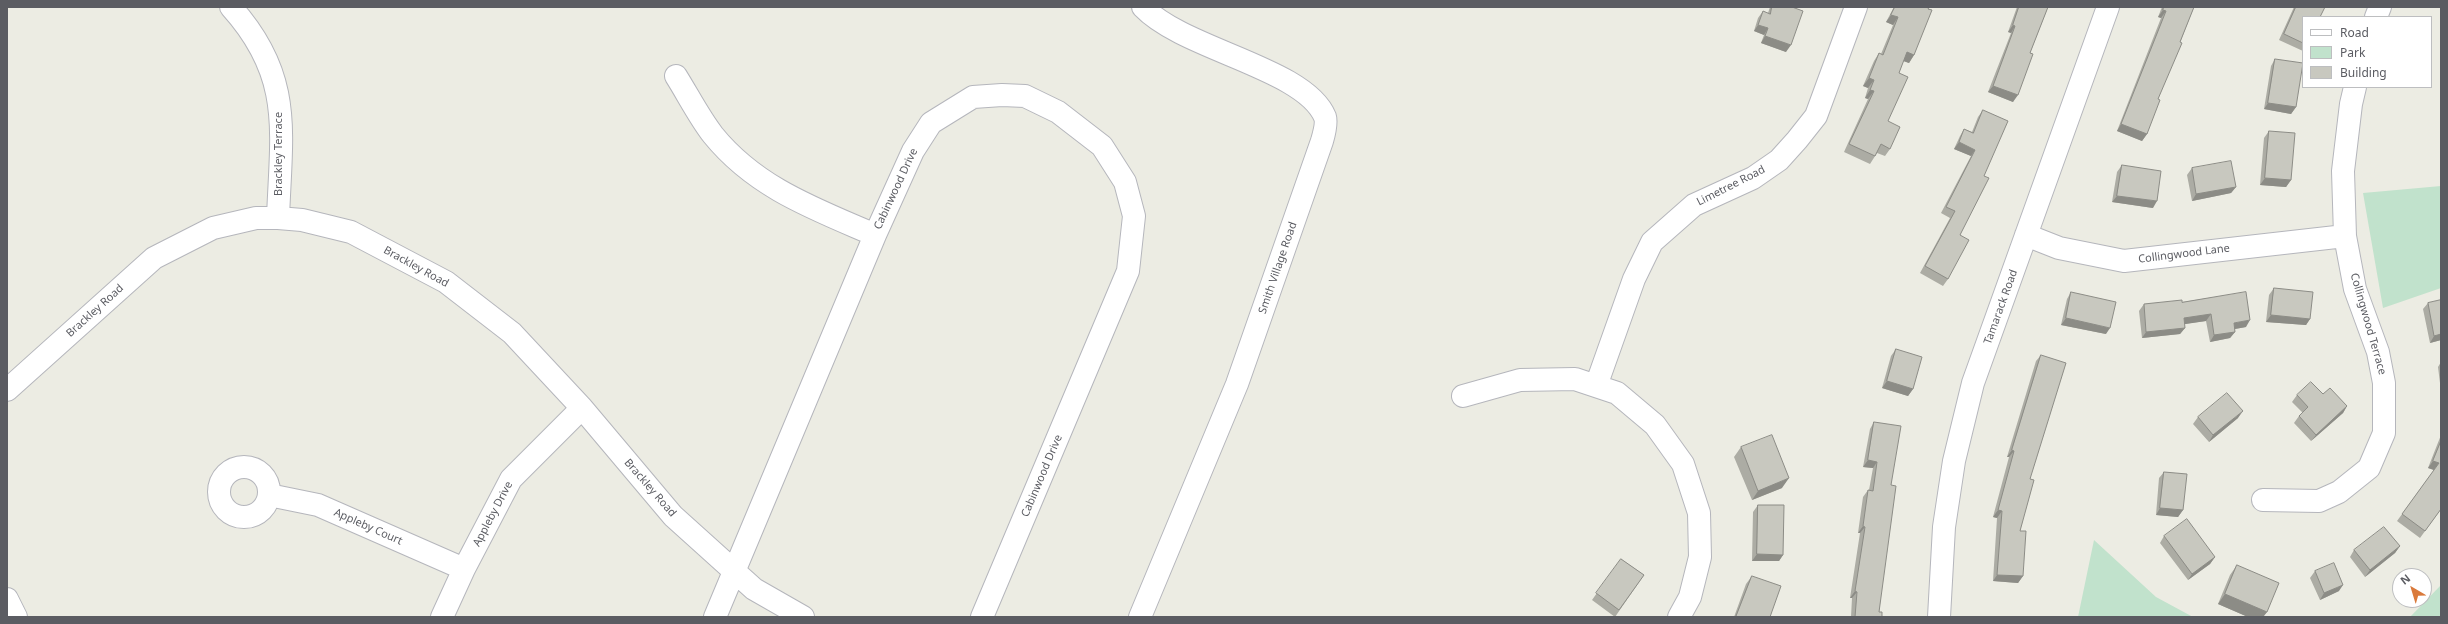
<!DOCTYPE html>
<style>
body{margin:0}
#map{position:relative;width:2448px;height:624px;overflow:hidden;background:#ecece3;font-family:"Noto Sans",sans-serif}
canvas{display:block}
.frame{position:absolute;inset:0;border:8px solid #5b5c62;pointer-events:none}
.legend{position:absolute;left:2302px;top:16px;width:130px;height:72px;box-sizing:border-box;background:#fff;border:1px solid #bdbec0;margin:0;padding:5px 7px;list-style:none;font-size:12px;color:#5b5c62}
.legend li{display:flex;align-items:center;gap:8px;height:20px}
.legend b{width:20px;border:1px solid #bdbec0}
.north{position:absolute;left:2392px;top:568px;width:40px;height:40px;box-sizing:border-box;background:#fff;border:1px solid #bdbec0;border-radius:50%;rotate:322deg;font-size:11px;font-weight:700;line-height:16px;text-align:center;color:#5b5c62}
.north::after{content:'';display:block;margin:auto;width:14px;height:18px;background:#da7a3b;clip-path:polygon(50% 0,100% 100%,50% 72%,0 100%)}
</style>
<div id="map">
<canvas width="2448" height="624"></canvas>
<div class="frame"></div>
<ul class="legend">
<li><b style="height:5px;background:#fff"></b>Road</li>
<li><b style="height:11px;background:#c1e2cc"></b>Park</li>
<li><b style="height:11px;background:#c8c8bf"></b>Building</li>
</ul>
<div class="north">N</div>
</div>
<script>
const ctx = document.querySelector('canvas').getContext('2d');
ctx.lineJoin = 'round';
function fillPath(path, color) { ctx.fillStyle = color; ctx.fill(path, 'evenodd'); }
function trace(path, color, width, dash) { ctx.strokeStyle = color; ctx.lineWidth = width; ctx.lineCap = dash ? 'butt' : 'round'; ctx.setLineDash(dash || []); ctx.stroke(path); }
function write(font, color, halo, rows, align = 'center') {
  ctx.font = font + ' "Noto Sans",sans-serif'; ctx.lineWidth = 3; ctx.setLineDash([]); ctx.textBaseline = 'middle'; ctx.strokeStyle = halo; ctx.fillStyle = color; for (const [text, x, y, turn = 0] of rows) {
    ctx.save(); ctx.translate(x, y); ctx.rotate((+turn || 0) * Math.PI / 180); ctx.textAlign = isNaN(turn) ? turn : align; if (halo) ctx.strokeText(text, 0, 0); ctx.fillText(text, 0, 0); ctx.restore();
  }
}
fillPath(new Path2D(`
 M 2441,186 L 2441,288 L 2383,308 L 2363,193 Z
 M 2094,540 L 2156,597 L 2193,617 L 2078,617 Z
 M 2441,585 L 2441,617 L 2410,617 Z`), '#c1e2cc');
const minor = new Path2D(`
 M 231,7 C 294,77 281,132 278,218
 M 2376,17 L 2380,7
 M 676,76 C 688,95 699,117 713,135 C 756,188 815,209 875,235
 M 2026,235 L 2059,248 L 2124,261 L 2345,236
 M 1596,386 L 1634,279 L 1652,242 L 1694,205 L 1753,178 L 1779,160 L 1797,140 L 1816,116 L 1856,7
 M 7,390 L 154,258 L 213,228 L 256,218 L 278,218 L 302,220 L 351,232 L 446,282 L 512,333 L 582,408 L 673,516 L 754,589 L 803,617
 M 1463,396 L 1520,380 L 1575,379 L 1617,393 L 1655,425 L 1683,464 L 1699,513 L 1700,557 L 1690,597 L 1679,617
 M219 492a25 25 0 1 1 50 0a25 25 0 1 1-50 0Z
 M 269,495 L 318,505 L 464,569
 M 2263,500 L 2319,501 L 2339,492 L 2369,468 L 2384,433 L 2384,383 L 2378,352 L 2355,289 L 2345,236 L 2343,171 L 2351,104 L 2355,87
 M 7,599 L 16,617
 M 442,617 L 464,569 L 511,479 L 582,408
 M 715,617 L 875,235 L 913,151 L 931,123 L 973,97 L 1002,95 L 1025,96 L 1058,112 L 1102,146 L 1125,182 L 1134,216 L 1128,271 L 982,617
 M 1140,617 L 1237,384 L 1322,141 C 1324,134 1327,123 1325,117 C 1305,68 1184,50 1143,7
 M 1939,617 L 1944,527 L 1954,461 L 1973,383 L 2108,7`);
trace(minor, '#b5b6bc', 24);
trace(minor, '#fff', 22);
fillPath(new Path2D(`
 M 1770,7 L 1792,7 L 1786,52 L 1761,43 L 1764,35 L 1754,31 L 1758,18 L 1763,11 L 1768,13 Z
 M 1894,7 L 1929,7 L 1914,55 L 1909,63 L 1903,61 L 1899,73 L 1888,121 L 1890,149 L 1885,156 L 1877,153 L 1870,164 L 1844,152 L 1868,99 L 1865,98 L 1868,88 L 1863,86 L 1874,61 L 1879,53 L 1881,54 L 1893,25 L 1886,22 Z
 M 2017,7 L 2048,7 L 2030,53 L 2013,102 L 1988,92 L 2011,33 L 2008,32 Z
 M 2162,7 L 2194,7 L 2158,99 L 2147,134 L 2142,141 L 2117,131 L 2161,18 L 2158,17 Z
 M 2294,7 L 2325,7 L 2303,17 L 2303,51 L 2279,40 Z
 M 2275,59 L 2296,107 L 2291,114 L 2264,109 L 2271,66 Z
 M 1983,110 L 1984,176 L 1960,235 L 1948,279 L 1943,286 L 1920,273 L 1950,218 L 1941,213 L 1971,156 L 1954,149 L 1960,136 L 1964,129 L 1972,132 L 1978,117 Z
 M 2269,131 L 2291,180 L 2286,187 L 2260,185 L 2264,138 Z
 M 2122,165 L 2153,208 L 2112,202 L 2117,172 Z
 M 2192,168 L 2236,187 L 2231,193 L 2192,201 L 2187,175 Z
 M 2274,288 L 2310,319 L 2306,325 L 2266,322 L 2269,295 Z
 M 2071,292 L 2106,334 L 2061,325 L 2067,299 Z
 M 2441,300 L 2441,340 L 2430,343 L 2423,309 L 2428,303 Z
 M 2182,302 L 2246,327 L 2235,329 L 2235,332 L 2230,338 L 2210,342 L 2206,321 L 2184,324 L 2185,328 L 2180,334 L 2142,338 L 2139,311 L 2144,304 Z
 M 1896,349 L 1913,389 L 1908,396 L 1882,388 L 1891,356 Z
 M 2041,355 L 2030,479 L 2020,531 L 2023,576 L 2018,583 L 1993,581 L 1997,518 L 1993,517 L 2009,457 L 2007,457 L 2036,361 Z
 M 2441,362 L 2441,391 L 2438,367 Z
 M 2323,394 L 2347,406 L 2343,413 L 2311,441 L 2294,423 L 2299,416 L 2303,413 L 2292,402 L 2297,395 Z
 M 2198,417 L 2238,418 L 2209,442 L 2193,424 Z
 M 1874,422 L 1891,485 L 1879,612 L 1882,617 L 1851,617 L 1852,598 L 1850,598 L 1860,533 L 1858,533 L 1863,497 L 1868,490 L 1869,490 L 1873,468 L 1863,467 L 1870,429 Z
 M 2441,435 L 2441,509 L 2420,538 L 2397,521 L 2434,470 L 2428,468 Z
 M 1741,447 L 1782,488 L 1752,500 L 1734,457 Z
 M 2164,472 L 2183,510 L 2178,517 L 2156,515 L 2159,478 Z
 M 1758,505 L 1783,555 L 1779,561 L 1752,561 L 1753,512 Z
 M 2164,536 L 2215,557 L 2210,564 L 2188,580 L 2160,543 Z
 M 2400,546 L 2395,553 L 2365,577 L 2350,557 L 2354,550 Z
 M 1621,559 L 1644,575 L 1615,617 L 1592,600 Z
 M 2237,565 L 2267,612 L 2263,617 L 2248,617 L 2218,604 L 2230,575 Z
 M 2315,571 L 2339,591 L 2320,600 L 2310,578 Z
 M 1752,576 L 1770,617 L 1734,617 L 1746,584 Z`), '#acaca4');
fillPath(new Path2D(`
 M 2163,10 L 2166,11 L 2161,18 L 2158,17 Z
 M 1891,15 L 1898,17 L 1893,25 L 1886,22 Z
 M 1758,25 L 1768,28 L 1764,35 L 1754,31 Z
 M 2013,25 L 2015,26 L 2011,33 L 2008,32 Z
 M 1765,36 L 1791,45 L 1786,52 L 1761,43 Z
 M 1907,52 L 1914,55 L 1909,63 L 1901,60 Z
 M 1869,78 L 1874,80 L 1868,88 L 1863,86 Z
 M 1993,86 L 2018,95 L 2013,102 L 1988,92 Z
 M 1870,90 L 1874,91 L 1868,99 L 1865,98 Z
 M 2268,103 L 2296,107 L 2291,114 L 2264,109 Z
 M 2121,124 L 2147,134 L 2142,141 L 2117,131 Z
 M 1959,142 L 1975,150 L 1971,156 L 1954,149 Z
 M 2265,178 L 2291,180 L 2286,187 L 2260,185 Z
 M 2236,187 L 2231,193 L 2192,201 L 2196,194 Z
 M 2117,196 L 2157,201 L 2153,208 L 2112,202 Z
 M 2211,314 L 2206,321 L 2179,325 L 2184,318 Z
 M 2271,315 L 2310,319 L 2306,325 L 2266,322 Z
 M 2066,318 L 2110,328 L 2106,334 L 2061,325 Z
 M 2250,320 L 2246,327 L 2229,330 L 2234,323 Z
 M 2185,328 L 2180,334 L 2142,338 L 2146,332 Z
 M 2235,332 L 2230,338 L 2210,342 L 2214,335 Z
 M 2441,334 L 2441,340 L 2430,343 L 2434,336 Z
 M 1887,381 L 1913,389 L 1908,396 L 1882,388 Z
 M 2347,406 L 2343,413 L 2311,441 L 2316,435 Z
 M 2243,411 L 2238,418 L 2209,442 L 2213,435 Z
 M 2012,450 L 2014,451 L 2009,457 L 2007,457 Z
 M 1868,460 L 1877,462 L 1873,468 L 1863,467 Z
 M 2433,461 L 2439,463 L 2434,470 L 2428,468 Z
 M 1789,478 L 1782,488 L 1752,500 L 1758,491 Z
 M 2160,508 L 2183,510 L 2178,517 L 2156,515 Z
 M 1998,510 L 2002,511 L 1997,518 L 1993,517 Z
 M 1863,526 L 1865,527 L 1860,533 L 1858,533 Z
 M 2400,546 L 2395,553 L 2365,577 L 2370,570 Z
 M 1757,554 L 1783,555 L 1779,561 L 1752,561 Z
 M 2215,557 L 2210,564 L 2188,580 L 2192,574 Z
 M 1997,575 L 2023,576 L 2018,583 L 1993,581 Z
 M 2343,585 L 2339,591 L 2320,600 L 2324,593 Z
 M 1855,591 L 1857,592 L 1852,598 L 1850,598 Z
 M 2225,594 L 2267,612 L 2263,617 L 2248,617 L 2218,604 Z`), '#8c8c86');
const building = new Path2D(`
 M 1772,7 L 1792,7 L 1803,11 L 1791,45 L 1765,36 L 1768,28 L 1758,25 L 1763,11 L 1770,14 Z
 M 1895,7 L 1929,7 L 1928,9 L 1932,10 L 1914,55 L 1907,52 L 1899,73 L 1908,77 L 1888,121 L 1900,127 L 1890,149 L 1881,144 L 1875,156 L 1849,144 L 1874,91 L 1870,90 L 1874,80 L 1869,78 L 1879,53 L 1883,55 L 1898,17 L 1891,15 Z
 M 2019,7 L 2048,7 L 2030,53 L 2033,54 L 2018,95 L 1993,86 L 2015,26 L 2013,25 Z
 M 2164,7 L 2194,7 L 2180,42 L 2182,43 L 2158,99 L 2160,100 L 2147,134 L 2121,124 L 2166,11 L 2163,10 Z
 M 2296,7 L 2325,7 L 2320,17 L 2303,17 L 2303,43 L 2284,34 Z
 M 2275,59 L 2303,63 L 2296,107 L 2268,103 Z
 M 1983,110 L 2008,121 L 1984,176 L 1989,178 L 1960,235 L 1969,240 L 1948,279 L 1925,266 L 1955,211 L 1946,207 L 1975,150 L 1959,142 L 1964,129 L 1973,133 Z
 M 2269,131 L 2295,133 L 2291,180 L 2265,178 Z
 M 2231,161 L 2236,187 L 2196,194 L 2192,168 Z
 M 2122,165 L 2161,171 L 2157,201 L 2117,196 Z
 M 2274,288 L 2313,292 L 2310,319 L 2271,315 Z
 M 2071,292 L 2116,302 L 2110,328 L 2066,318 Z
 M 2246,292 L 2250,320 L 2234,323 L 2235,332 L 2214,335 L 2211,314 L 2184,318 L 2185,328 L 2146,332 L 2144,304 L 2182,300 L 2182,302 Z
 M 2441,300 L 2441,334 L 2434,336 L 2428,303 Z
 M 1896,349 L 1922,357 L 1913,389 L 1887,381 Z
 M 2041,355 L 2066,363 L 2030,479 L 2034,480 L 2020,531 L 2026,531 L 2023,576 L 1997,575 L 2002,511 L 1998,510 L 2014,451 L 2012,450 Z
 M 2311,382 L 2323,394 L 2330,388 L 2347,406 L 2316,435 L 2299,416 L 2308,407 L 2297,395 Z
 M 2227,393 L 2243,411 L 2213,435 L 2198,417 Z
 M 1874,422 L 1901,426 L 1891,485 L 1896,486 L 1879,612 L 1882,612 L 1882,617 L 1855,617 L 1857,592 L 1855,591 L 1865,527 L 1863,526 L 1868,490 L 1873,491 L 1877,462 L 1868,460 Z
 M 1772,435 L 1789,478 L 1758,491 L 1741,447 Z
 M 2441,441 L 2441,509 L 2425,531 L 2402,514 L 2439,463 L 2433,461 Z
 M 2164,472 L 2187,474 L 2183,510 L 2160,508 Z
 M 1758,505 L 1784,505 L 1783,555 L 1757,554 Z
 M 2187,519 L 2215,557 L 2192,574 L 2164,536 Z
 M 2384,527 L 2400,546 L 2370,570 L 2354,550 Z
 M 1621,559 L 1644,575 L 1619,610 L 1596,593 Z
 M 2334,563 L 2343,585 L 2324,593 L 2315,571 Z
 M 2237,565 L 2279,583 L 2267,612 L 2225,594 Z
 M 1752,576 L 1781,586 L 1770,617 L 1736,617 Z`);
fillPath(building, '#c8c8bf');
trace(building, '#8c8c86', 1);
write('11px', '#5b5c62', '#fff', [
 ["Brackley Terrace",279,154,-90],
 ["Limetree Road",1731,186,-27],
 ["Cabinwood Drive",896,189,-65],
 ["Collingwood Lane",2184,254,-7],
 ["Brackley Road",416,267,29],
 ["Smith Village Road",1278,268,-71],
 ["Tamarack Road",2001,307,-70],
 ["Brackley Road",95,311,-42],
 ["Collingwood Terrace",2368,324,74],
 ["Cabinwood Drive",1042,476,-67],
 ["Brackley Road",650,488,49],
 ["Appleby Drive",493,514,-62],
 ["Appleby Court",368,527,24]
]);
</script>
